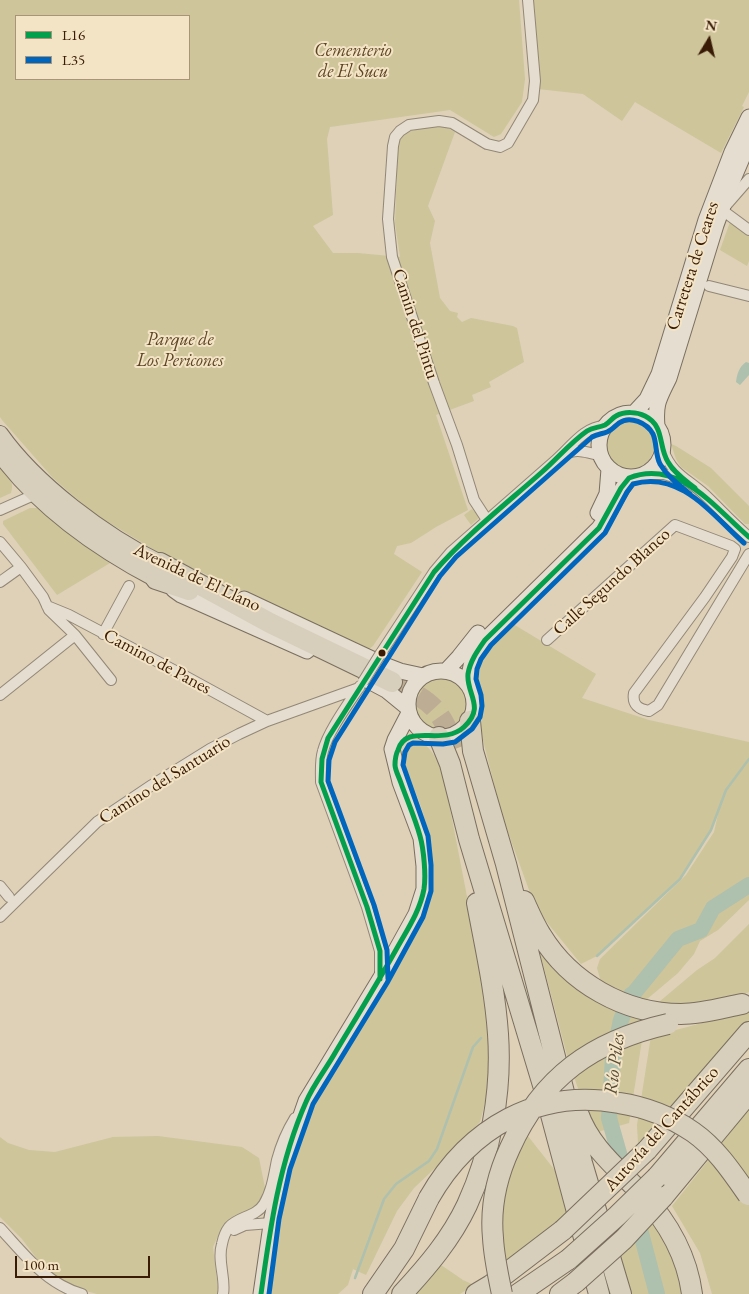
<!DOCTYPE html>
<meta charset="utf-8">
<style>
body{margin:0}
#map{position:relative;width:749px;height:1294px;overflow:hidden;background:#ded1b7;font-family:"EB Garamond",serif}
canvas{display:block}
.legend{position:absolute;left:15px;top:15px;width:175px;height:65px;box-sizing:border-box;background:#f4e4c6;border:1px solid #aa9479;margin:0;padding:6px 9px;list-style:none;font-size:15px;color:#3a1c06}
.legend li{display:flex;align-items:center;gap:10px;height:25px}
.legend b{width:25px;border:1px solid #aa9479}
.north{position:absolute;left:684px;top:15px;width:50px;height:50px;-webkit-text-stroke:4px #f4e4c6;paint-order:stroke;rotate:9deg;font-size:14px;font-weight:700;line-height:20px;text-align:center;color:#3a1c06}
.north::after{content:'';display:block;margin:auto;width:18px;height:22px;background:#3a1c06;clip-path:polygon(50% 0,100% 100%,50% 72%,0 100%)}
.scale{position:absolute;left:15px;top:1256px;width:135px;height:22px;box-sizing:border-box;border:2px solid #3a1c06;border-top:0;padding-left:6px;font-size:15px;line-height:18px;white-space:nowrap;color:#3a1c06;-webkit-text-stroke:4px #f4e4c6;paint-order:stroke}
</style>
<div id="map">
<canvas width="749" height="1294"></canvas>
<ul class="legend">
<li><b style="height:6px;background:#039f4d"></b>L16</li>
<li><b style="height:6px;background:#0065bd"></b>L35</li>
</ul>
<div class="north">N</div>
<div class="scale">100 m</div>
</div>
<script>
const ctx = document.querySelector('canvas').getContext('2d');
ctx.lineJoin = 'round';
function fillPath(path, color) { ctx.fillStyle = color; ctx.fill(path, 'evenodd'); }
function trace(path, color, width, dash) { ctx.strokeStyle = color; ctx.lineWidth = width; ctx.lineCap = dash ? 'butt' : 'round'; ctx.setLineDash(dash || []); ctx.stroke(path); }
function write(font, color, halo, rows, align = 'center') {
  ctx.font = font + ' "EB Garamond",serif'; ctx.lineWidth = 4; ctx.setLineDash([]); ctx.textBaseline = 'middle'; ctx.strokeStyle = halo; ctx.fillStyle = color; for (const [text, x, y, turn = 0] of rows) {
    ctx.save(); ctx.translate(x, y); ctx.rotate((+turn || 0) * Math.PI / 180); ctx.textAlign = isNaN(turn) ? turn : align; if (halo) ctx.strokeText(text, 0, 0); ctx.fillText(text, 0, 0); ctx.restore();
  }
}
fillPath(new Path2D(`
 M 0,0 L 519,0 L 525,79 L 522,102 L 501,134 L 494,137 L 450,110 L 330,127 L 327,139 L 333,215 L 313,226 L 333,253 L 358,253 L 400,257 L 395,223 L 398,141 L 407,132 L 427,127 L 444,126 L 455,132 L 428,206 L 435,221 L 430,243 L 440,298 L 450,311 L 458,313 L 457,317 L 462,322 L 471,318 L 513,326 L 517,328 L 524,362 L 489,382 L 491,387 L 472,395 L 474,401 L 436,415 L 468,510 L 436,527 L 411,543 L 397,546 L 394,554 L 422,572 L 373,646 L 368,650 L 156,551 L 93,513 L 53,478 L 2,420 L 0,417 ZM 16,16 L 189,16 L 189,79 L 16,79 Z
 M 532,0 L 749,0 L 749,92 L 742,106 L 744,107 L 721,153 L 635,102 L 622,121 L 583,94 L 538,89 Z
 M 730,222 L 749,236 L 749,261 L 747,266 L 720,250 Z
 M606 445a24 24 0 1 1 48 0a24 24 0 1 1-48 0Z
 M 671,444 L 676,446 L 711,468 L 749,506 L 749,524 L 745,524 L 708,486 L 681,467 L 676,459 Z
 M 0,466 C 8,475 15,481 11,493 L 0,498 Z
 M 30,508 L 38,508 L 83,544 L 110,563 L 57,595 L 3,524 L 3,521 Z
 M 472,509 L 480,517 L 471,525 L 464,515 Z
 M 513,624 L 596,674 L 582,698 L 649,720 L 749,742 L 749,900 L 718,930 L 700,941 L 694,954 L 678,973 L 646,1000 L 624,993 L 601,982 L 597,968 L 600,959 L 686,875 L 714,832 L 719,810 L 711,830 L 680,879 L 597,956 L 581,964 L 536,909 L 502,816 L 483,740 L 481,725 L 483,699 L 477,673 L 480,660 L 484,653 Z
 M415 704a26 26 0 1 1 52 0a26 26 0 1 1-52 0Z
 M 420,741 C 436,751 439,766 445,783 L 476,943 L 492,1060 L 491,1080 L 480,1122 L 452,1152 L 414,1188 L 397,1211 L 366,1275 L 353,1269 L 348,1285 L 338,1294 L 271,1294 L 274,1250 L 283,1191 L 293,1148 L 312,1104 L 430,871 C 429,852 429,832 423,813 C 417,793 406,773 402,752 L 407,744 Z
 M 749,924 L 749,992 C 735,1000 682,1009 666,1006 C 664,1005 661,1003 659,1002 L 697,970 L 715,958 Z
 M 538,945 L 643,1016 L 644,1024 L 569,1063 Z
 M 749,1005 L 749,1021 L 638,1143 L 637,1125 L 651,1036 C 684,1028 718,1020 749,1005 Z
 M 642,1040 L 629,1123 L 594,1133 L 574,1077 L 607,1054 Z
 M 749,1109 L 749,1294 L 712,1294 L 700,1253 L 672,1206 Z
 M 524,1131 L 557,1173 L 570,1213 L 505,1265 L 498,1232 L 500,1200 Z
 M 158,1136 L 242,1147 L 259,1158 L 266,1193 L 255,1208 L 236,1216 L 226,1223 L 217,1238 L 213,1247 L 218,1288 L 217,1294 L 97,1294 L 75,1288 L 53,1276 L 44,1268 L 22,1239 L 0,1217 L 0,1137 L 8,1143 L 29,1150 L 55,1152 L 113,1137 Z
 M 654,1218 L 675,1254 L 686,1294 L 630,1294 L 619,1252 Z
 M 441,1265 L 463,1280 L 474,1285 L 460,1294 L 413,1294 Z`), '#cec59a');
fillPath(new Path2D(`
 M 746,362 L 749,363 L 749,375 L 740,385 L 736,382 C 737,374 739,367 746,362 Z`), '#aec0ae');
trace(new Path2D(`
 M 597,956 L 680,879 L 711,830 L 726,790 L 749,759
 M 355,1278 L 384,1199 L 396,1184 L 429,1161 L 437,1149 L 473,1047 L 481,1038`), '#aec0ae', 2.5);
trace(new Path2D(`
 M 626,1178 L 609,1118 L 613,1058 L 621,1020 L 631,995 L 634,993 L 678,939 L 701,930 L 713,908 L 749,885
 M 636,1214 L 657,1294`), '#aec0ae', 16);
trace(new Path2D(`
 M 392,682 C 409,691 430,699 440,716 C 447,726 451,738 455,749`), '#bdad94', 20, [20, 10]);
const street = new Path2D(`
 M 749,179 L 722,210 L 749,230
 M 709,286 L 749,296
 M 663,450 C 672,474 686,478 704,494 C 719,508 733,524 749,537
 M 563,454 C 581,448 582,452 600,455
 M 645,474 L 664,474 L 683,480
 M 0,510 L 36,494
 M 487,520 L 474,500 L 457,445 L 434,383 L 392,257 L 388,219 L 393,146 L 395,137 L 400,131 L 409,125 L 439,121 L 452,123 L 487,144 L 500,147 L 508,143 L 533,100 L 535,81 L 528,0
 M 0,542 L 21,567 L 43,597 L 49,610 L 75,635 L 111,680
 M 0,582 L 21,567
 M 47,606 L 69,615 L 183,675 L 267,721
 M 103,634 L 129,586
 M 547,640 L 675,525 L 731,546 L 735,549 L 732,557 L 705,597 L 634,693 C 632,705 638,709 649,711 L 658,705 L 749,554
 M 381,653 L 434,572 L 451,552 L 556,460 C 571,447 584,427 604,426
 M 360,686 C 349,703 328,731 323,751 C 320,761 321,771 321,782 L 367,907 L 380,951 L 380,976
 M 0,695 L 75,635
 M 0,886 L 9,897
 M 0,917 L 97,822 L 152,785 L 210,749 L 239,734 L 267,721 L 359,688
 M 0,1228 C 24,1254 46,1284 82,1294
 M 234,1230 L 245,1225 L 271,1223
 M 223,1294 C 226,1278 217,1261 222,1244 C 223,1239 226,1231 229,1227 C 239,1216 256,1217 264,1204 C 272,1191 274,1175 277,1160 C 281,1145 287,1131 295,1118`);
const secondary = new Path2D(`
 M599 445a32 32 0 1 1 64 0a32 32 0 1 1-64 0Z
 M 634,413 L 647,399 L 659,374 L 706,220 L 732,152 L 749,117
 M 657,426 C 655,403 659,399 669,378 L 716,225 L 731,184 L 749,142
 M 598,513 L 607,494 L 609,469
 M 174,590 L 181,595 L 307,651
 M 244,599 L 387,666 L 400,671 L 423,676
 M408 704a33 33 0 1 1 66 0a33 33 0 1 1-66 0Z
 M 446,671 L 459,657 L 478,633
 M 369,681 L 386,690 L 408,708
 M 469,685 C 469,665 473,656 485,640 L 599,528 C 611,512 617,492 631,477
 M 261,1294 L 272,1218 L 283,1167 L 306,1101 L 380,979 L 416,914 L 424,889 L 424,866 L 421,838 L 400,782 L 392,749 L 395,740 L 409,713`);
const primary = new Path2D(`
 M 0,434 C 36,485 105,536 160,563
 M 0,454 C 40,508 97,548 156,579`);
const highway = new Path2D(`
 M 160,563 L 270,623 L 392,682
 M 156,579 L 189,590
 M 470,721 L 473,751 L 506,864 L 582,1163 L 621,1294
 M 439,737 L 450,764 L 469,839 L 543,1085 L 599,1294
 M 524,901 C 529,912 534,924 541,935 C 570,983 625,1014 681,1014 C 701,1014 722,1008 742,1004
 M 578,1113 C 590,1147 617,1168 641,1193 C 667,1221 687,1256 692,1294
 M 647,1150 L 749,1032
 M 657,1177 L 749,1069
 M 663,1197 L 749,1093
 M 373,1294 L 404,1249 L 429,1198
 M 402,1294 C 427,1267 451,1239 467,1205 C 491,1153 502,1091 498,1034 C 495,990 485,946 477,903
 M 476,1294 L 491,1285 L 563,1230
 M 518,1294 L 569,1259
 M 560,1294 L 576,1282`);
trace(street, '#928776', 12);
trace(secondary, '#7a6f5f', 17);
trace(primary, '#7a6f5f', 18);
trace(highway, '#7a6f5f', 22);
trace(street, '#e4ddd0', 10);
trace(secondary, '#e4ddd0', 15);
trace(primary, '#d8cebc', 16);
trace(highway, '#d8cebc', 20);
const streetBridge = new Path2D(`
 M 363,682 L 381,653`);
const highwayBridge = new Path2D(`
 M 429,1198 C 469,1128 538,1088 619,1103 C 646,1107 671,1117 693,1132 C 716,1148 732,1172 748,1195
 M 563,1230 L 647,1150
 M 569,1259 L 617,1216 L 657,1177
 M 576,1282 L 624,1239 L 663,1197
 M 502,1294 C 498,1275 494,1257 493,1238 C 490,1207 497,1176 510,1148 C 542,1077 593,1041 668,1024`);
trace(streetBridge, '#928776', 12, []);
trace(highwayBridge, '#7a6f5f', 22, []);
trace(streetBridge, '#e4ddd0', 10);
trace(highwayBridge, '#d8cebc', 20);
trace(new Path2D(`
 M 380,979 L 380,951 L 367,907 L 321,782 L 322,759 L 328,738 L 434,572 C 466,535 506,504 542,472 C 557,459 571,442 587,431 C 593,427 598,428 605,425 C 609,423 612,418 616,416 C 625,411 637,412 645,416 C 665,426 658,446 668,462 C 674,473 685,480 695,488
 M 261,1294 C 270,1229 279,1163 306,1102 C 313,1085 326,1069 335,1053 C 356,1018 377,984 397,948 C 407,930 420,911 424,889 C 426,876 424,850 420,836 C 415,818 407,800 401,783 C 399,777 395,770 395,765 C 395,760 396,754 398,750 C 407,722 442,747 464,727 C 486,707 466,694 468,674 C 470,661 478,650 485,640 L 599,528 L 621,488 L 629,478 C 679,458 716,509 749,537`), '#039f4d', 5);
trace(new Path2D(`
 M 388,979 L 387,950 L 374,905 L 328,781 L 329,760 L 335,742 L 440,576 L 456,557 L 592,437 C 597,434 602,434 607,432 C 612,430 615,426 619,423 C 630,415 647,423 653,434 C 657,443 655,454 660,464 C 667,476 679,485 690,494
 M 269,1294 L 279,1219 L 290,1169 L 313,1104 L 387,983 L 423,917 L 431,891 L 431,865 L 428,836 L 403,765 L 405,752 L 409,745 L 413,743 L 443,744 L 455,742 L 472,729 L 480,717 L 482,706 L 481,695 L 476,679 L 477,669 L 481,659 L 491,645 L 605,533 L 627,492 L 633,484 C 681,470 713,516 744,543`), '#0065bd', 5);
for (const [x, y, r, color] of [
 [382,653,4.5,"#3a1c06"]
]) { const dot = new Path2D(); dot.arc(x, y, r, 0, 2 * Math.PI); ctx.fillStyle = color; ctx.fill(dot); trace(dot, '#f4e4c6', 2); }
write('italic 18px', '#5c4425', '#f4e4c6', [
 ["Cementerio",353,51],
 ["de El Sucu",353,72],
 ["Parque de",180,340],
 ["Los Pericones",180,361]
]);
write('18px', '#3a1c06', '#f4e4c6', [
 ["Carretera de Ceares",693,266,-72],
 ["Camin del Pintu",415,324,72],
 ["Avenida de El Llano",197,578,25],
 ["Calle Segundo Blanco",612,582,-42],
 ["Camino de Panes",157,662,28],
 ["Camino del Santuario",165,780,-32],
 ["Autovía del Cantábrico",662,1129,-48]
]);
write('italic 19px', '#564b37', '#f4e4c6', [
 ["Río Piles",615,1064,-83]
]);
</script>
